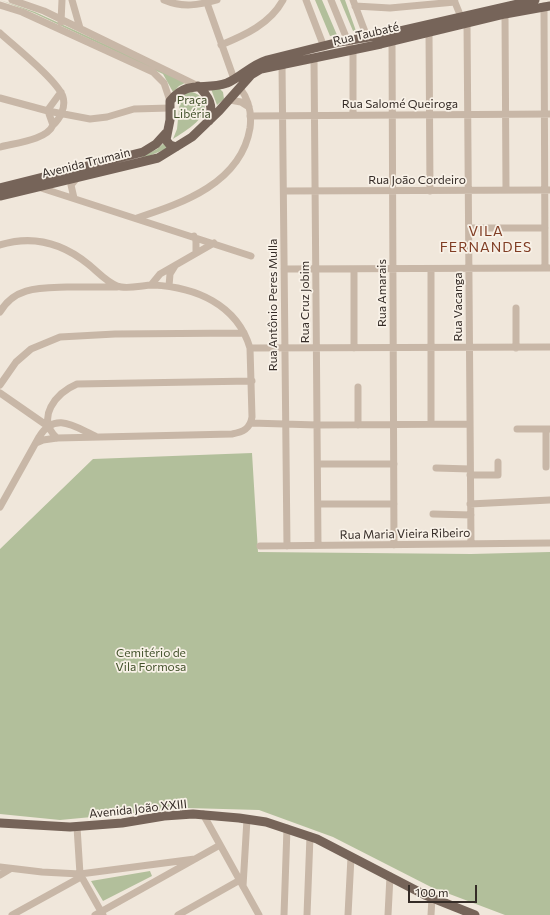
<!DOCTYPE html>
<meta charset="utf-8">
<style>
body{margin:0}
#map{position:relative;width:550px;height:915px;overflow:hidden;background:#f0e7db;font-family:Commissioner,sans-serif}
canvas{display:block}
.scale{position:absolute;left:408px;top:885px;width:69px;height:18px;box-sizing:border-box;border:2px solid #352c27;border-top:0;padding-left:5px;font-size:12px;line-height:14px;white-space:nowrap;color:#352c27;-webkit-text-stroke:3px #f8f1e7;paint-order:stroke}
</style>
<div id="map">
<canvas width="550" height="915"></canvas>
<div class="scale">100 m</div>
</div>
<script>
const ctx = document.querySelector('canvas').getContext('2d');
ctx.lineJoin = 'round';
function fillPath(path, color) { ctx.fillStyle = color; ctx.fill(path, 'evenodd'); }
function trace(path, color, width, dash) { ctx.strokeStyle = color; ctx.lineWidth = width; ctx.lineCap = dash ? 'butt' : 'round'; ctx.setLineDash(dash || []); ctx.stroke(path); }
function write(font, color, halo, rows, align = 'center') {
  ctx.font = font + ' Commissioner,sans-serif'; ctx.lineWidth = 3.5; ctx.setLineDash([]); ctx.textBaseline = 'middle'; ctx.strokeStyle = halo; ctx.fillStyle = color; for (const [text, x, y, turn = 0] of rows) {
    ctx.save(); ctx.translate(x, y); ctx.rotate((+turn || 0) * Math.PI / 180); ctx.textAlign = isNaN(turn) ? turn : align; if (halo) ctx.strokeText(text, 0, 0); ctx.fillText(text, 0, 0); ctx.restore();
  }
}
fillPath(new Path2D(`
 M 0,0 L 35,12 L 187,82 L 179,86 L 173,92 L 163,74 L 34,13 Z
 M 315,0 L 322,0 L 337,35 L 330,36 Z
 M 340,0 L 345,0 L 356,31 L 353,31 Z
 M 211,89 L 220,89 L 223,92 L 224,99 L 217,105 Z
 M 192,92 C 196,93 200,95 202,99 C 214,115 184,132 173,139 L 177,129 L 180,99 L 186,93 Z
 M 164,143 L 168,148 L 142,159 L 141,157 L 157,149 Z
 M 252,453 L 258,552 L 471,554 L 550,552 L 550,915 L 505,915 L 431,887 L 333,837 L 259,810 L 187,808 L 60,820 L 0,814 L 0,549 L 93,459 Z
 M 150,871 L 152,876 L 103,901 L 91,881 Z`), '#b2bf9b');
trace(new Path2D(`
 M 12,0 L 44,11 L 198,86
 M 72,0 L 80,28
 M 164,0 C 183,8 199,5 217,0
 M 306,0 L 324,47
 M 331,0 L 353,54 L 353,115
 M 353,0 L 367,37
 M 454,0 L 461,17
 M 207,3 L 234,79
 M 0,5 L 22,12 L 153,72 L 164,83 L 170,101
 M 355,6 L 390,8 L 455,2
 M 544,6 L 545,268
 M 505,14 L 506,190
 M 61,22 L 62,0
 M 467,22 L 471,544
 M 429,31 L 430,191
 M 0,33 C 14,46 58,81 63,97 C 66,107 60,119 53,125
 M 392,40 L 394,545
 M 221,45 C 245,35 270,24 283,0
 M 314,58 L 318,545
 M 282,64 L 287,546
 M 0,98 L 48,111 L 90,119 L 107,117 L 134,109 L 170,108
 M 230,100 L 241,102 L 249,107
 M 47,111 L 61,92
 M 250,116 L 550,114
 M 0,147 C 15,143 47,140 53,125 L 48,111
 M 38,187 L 251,256
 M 284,191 L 550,190
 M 74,198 L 71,185 L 78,177
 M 137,218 C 183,203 241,183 250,128 C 252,113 249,100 240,88
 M 469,228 L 545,228
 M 194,236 L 196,241 L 196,251
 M 0,245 C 32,235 62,243 88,264 C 97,271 105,281 117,286 C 127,290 142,285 153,285 C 195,287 237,304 250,348 L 252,417 C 250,429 243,432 232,434 L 57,438 L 43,440 L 36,443
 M 284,269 L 550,268
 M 431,269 L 431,424
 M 354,270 L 354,348
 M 151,285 L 160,274 L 214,243
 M 169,286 L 170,274 L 175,266
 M 0,312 C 15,286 41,288 67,287 C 83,287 100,287 117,287
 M 250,348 L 550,347
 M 516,348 L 516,308
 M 0,385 L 16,362 L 31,349 L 60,337 L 115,334 L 244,333
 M 358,387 L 358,425
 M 0,393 L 49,427
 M 251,423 L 317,425 L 470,424
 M 517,429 L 549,429
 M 546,429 L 546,467
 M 57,438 C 35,418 56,393 77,384 L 252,381
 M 318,464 L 394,464
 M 436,468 L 470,469
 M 470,475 L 498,475 L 498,462
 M 318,504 L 394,504
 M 470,504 L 550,500
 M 0,507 L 39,437 C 55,411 75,427 95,436
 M 433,514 L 471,515
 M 260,546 L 550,543
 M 203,814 L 259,915
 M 77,827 L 80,874 L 103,915
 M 0,867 L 42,872 L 80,874 L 195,859
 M 0,875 L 10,869
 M 243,886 L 247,819
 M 12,915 L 81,877
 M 95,915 L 220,845
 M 178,915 L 240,880
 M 284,915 L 287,828
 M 307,915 L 310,836
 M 348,915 L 351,857
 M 388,915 L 390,876
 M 431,915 L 432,898`), '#c8b7a7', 7);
trace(new Path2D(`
 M 198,86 C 209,96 214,106 209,121
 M 176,147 L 170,145 L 166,140 L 170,120 L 170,101 C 188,79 204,91 227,83 C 241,77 251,65 267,60 L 339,42 L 387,34 L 535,0
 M 0,188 L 143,152 L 156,144 L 166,133
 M 0,196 L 158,158 L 192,137 L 219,111 L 251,75 L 261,69 L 381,44 L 505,14 L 550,6
 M 0,823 L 70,827 L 122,823 L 164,816 L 193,814 L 239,818 L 266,822 L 317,839 L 425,895 L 475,915`), '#766459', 9);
write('12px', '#352c27', '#f8f1e7', [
 ["Rua Taubaté",366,34,-13],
 ["Rua Salomé Queiroga",400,104],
 ["Avenida Trumain",86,163,-14],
 ["Rua João Cordeiro",417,180],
 ["Rua Amarais",382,293,-90],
 ["Rua Cruz Jobim",305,302,-90],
 ["Rua Antônio Peres Mulla",273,305,-90],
 ["Rua Vacanga",458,307,-90],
 ["Rua Maria Vieira Ribeiro",405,534,-1],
 ["Avenida João XXIII",138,809,-6]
]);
write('12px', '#43522c', '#f8f1e7', [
 ["Praça",192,100],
 ["Libéria",192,114],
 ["Cemitério de",151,653],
 ["Vila Formosa",151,667]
]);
ctx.letterSpacing = '1px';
write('14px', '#803d24', '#f8f1e7', [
 ["VILA",486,231],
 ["FERNANDES",486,247]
]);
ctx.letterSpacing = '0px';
</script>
